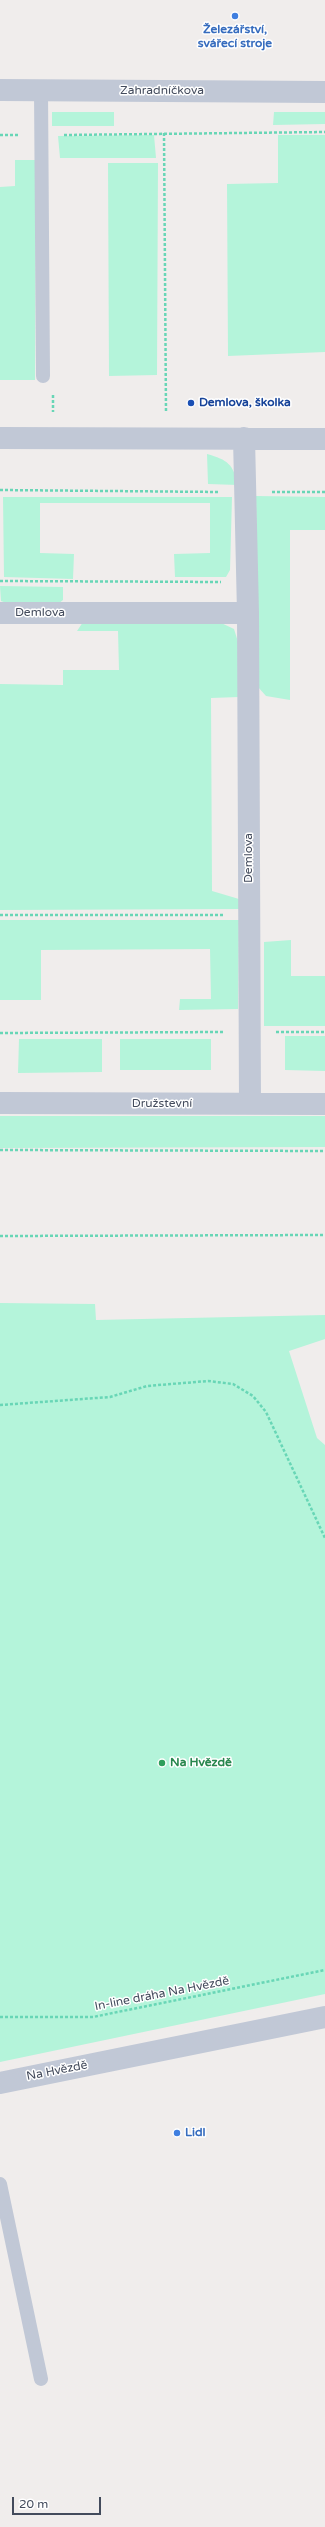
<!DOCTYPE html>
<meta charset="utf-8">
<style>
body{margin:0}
#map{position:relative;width:325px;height:2527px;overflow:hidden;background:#f0edec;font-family:"Varela Round",sans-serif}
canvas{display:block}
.scale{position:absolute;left:12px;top:2497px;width:89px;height:18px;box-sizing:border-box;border:2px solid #434b5c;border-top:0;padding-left:5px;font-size:12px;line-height:14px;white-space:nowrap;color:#434b5c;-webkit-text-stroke:3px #fff;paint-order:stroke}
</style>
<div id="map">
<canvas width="325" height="2527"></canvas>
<div class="scale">20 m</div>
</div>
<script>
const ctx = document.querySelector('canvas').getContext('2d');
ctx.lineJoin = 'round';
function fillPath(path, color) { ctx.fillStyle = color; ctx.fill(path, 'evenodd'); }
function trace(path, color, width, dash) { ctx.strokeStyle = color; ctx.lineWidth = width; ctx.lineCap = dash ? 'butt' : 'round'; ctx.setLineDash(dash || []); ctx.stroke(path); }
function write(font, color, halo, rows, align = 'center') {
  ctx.font = font + ' "Varela Round",sans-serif'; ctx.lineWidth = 3; ctx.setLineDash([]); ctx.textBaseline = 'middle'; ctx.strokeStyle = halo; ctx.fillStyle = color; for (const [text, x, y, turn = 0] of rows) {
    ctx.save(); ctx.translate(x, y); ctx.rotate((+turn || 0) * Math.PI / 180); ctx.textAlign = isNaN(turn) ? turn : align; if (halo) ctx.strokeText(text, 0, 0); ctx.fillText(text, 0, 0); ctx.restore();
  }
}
fillPath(new Path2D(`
 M 52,112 L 114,112 L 114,126 L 52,126 Z
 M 274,112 L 325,112 L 325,124 L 273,125 Z
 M 154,135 L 156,158 L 60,158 L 58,136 Z
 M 278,135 L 325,135 L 325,352 L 228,356 L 227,184 L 278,183 Z
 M 15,160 L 36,160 L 35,380 L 0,380 L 0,187 L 15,186 Z
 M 108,163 L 158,163 L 157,375 L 109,376 Z
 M 207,454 C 228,460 233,464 238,485 L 208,484 Z
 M 256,496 L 325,497 L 325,530 L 290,530 L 290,700 L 266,696 L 258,687 Z
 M 3,497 L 232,497 L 230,570 L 226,577 L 175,577 L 174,554 L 210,553 L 210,503 L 40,503 L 40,553 L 74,554 L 73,579 L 4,577 Z
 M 0,586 L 63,587 L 63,600 L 58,604 L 12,605 L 1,601 Z
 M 217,621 L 234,629 L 239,645 L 239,697 L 211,698 L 212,891 L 239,899 L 239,909 L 0,910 L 0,684 L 63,685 L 63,670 L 119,670 L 118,631 L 77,631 L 83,622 Z
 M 0,920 L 239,920 L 238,1009 L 179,1010 L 180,999 L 211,999 L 210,949 L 41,950 L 41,1000 L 0,1000 Z
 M 291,940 L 291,976 L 325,976 L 325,1026 L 264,1026 L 264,942 Z
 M 285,1036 L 325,1036 L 325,1071 L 285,1070 Z
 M 19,1039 L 102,1039 L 102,1072 L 18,1073 Z
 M 120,1039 L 211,1039 L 211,1070 L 120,1070 Z
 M 0,1116 L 325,1116 L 325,1147 L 0,1148 Z
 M 0,1303 L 95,1304 L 96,1320 L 325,1315 L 325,1339 L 289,1351 L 317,1438 L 325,1445 L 325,1994 L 0,2062 Z`), '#b4f4da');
trace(new Path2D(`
 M 164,133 L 166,412
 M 0,135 L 19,135
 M 64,135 L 325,132
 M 53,395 L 53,412
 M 0,490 L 219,492
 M 272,492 L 325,492
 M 0,581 L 221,582
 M 0,915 L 223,915
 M 276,1032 L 325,1032
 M 0,1033 L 223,1032
 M 0,1150 L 325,1151
 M 0,1236 L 325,1235
 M 0,1405 L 110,1397 L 147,1386 L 208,1381 L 233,1384 L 253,1396 L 266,1412 L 325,1538
 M 0,2017 L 93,2017 L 325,1970`), '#68d6b6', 2.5, [3, 2]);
trace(new Path2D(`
 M 41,90 L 43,376
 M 0,2184 L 41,2379`), '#c1c8d6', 14);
trace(new Path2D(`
 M 0,90 L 325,92
 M 0,438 L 325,439
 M 244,438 L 248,613 L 250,1104
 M 0,613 L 248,613
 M 0,1103 L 325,1104
 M 0,2083 L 325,2017`), '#c1c8d6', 22);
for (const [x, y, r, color] of [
 [235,16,4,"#3f7fe0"],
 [191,403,4,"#1a4fb4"],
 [162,1763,4,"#2e9e5b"],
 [177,2133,4,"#3f7fe0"]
]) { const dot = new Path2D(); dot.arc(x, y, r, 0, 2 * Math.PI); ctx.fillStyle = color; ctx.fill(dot); trace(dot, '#fff', 1.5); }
write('bold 12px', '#366cbe', '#fff', [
 ["Železářství,",235,30],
 ["svářecí stroje",235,44],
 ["Lidl",185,2133,"left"]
]);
write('12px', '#434b5c', '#fff', [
 ["Zahradníčkova",162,91],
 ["Demlova",40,613],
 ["Demlova",249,858,-90],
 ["Družstevní",162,1104],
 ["In-line dráha Na Hvězdě",162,1994,-11],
 ["Na Hvězdě",57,2071,-11]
]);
write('bold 12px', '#164399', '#fff', [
 ["Demlova, školka",199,403]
], 'left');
write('bold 12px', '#27864d', '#fff', [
 ["Na Hvězdě",170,1763]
], 'left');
</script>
